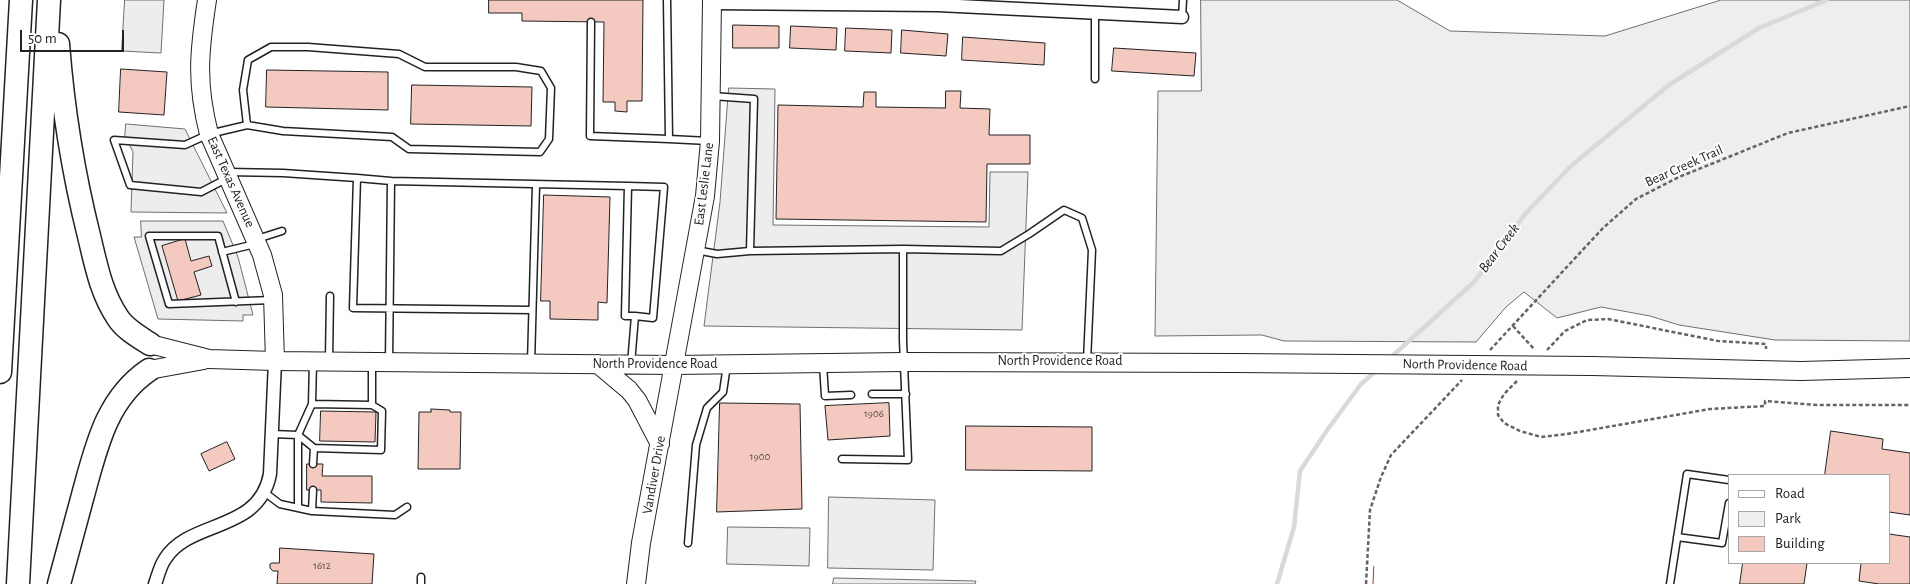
<!DOCTYPE html>
<style>
body{margin:0}
#map{position:relative;width:1910px;height:584px;overflow:hidden;background:#fff;font-family:"Alegreya Sans",sans-serif}
canvas{display:block}
.legend{position:absolute;left:1728px;top:474px;width:162px;height:90px;box-sizing:border-box;background:#fff;border:1px solid #a7a7a7;margin:0;padding:6px 9px;list-style:none;font-size:15px;color:#222}
.legend li{display:flex;align-items:center;gap:10px;height:25px}
.legend b{width:25px;border:1px solid #a7a7a7}
.scale{position:absolute;left:20px;top:30px;width:104px;height:22px;box-sizing:border-box;border:2px solid #222;border-top:0;padding-left:6px;font-size:15px;line-height:18px;white-space:nowrap;color:#222;-webkit-text-stroke:4px #fff;paint-order:stroke}
</style>
<div id="map">
<canvas width="1910" height="584"></canvas>
<ul class="legend">
<li><b style="height:6px;background:#fff"></b>Road</li>
<li><b style="height:14px;background:#eee"></b>Park</li>
<li><b style="height:14px;background:#f3c9c0"></b>Building</li>
</ul>
<div class="scale">50 m</div>
</div>
<script>
const ctx = document.querySelector('canvas').getContext('2d');
ctx.lineJoin = 'round';
function fillPath(path, color) { ctx.fillStyle = color; ctx.fill(path, 'evenodd'); }
function trace(path, color, width, dash) { ctx.strokeStyle = color; ctx.lineWidth = width; ctx.lineCap = dash ? 'butt' : 'round'; ctx.setLineDash(dash || []); ctx.stroke(path); }
function write(font, color, halo, rows, align = 'center') {
  ctx.font = font + ' "Alegreya Sans",sans-serif'; ctx.lineWidth = 4; ctx.setLineDash([]); ctx.textBaseline = 'middle'; ctx.strokeStyle = halo; ctx.fillStyle = color; for (const [text, x, y, turn = 0] of rows) {
    ctx.save(); ctx.translate(x, y); ctx.rotate((+turn || 0) * Math.PI / 180); ctx.textAlign = isNaN(turn) ? turn : align; if (halo) ctx.strokeText(text, 0, 0); ctx.fillText(text, 0, 0); ctx.restore();
  }
}
const green = new Path2D(`
 M 1201,0 L 1397,0 L 1450,31 L 1605,36 L 1721,0 L 1910,0 L 1910,341 L 1775,340 L 1679,325 L 1650,316 L 1601,307 L 1557,318 L 1524,292 L 1506,307 L 1476,342 L 1284,341 L 1262,335 L 1155,336 L 1158,91 L 1201,91 Z`);
fillPath(green, '#eee');
trace(green, '#6f6f6f', 1);
const parking = new Path2D(`
 M 125,0 L 164,0 L 161,53 L 122,51 Z
 M 729,88 L 775,89 L 773,225 L 989,227 L 990,172 L 1028,172 L 1022,330 L 704,326 L 720,202 Z
 M 126,124 L 185,129 L 227,213 L 131,212 L 133,152 L 125,136 Z
 M 141,221 L 223,221 L 238,257 L 253,315 L 243,315 L 243,321 L 158,319 L 134,237 L 141,237 Z
 M 829,497 L 935,500 L 933,570 L 828,568 Z
 M 728,527 L 810,528 L 809,566 L 727,564 Z
 M 834,578 L 976,581 L 975,584 L 833,584 Z`);
fillPath(parking, '#ededed');
trace(parking, '#6f6f6f', 1);
trace(new Path2D(`
 M 1388,360 L 1474,282 L 1526,213 L 1572,165 L 1669,85 L 1759,28 L 1827,0
 M 1277,584 L 1294,527 L 1300,471 L 1328,429 L 1361,384 L 1377,370`), '#d9d9d9', 4.5);
const building = new Path2D(`
 M 489,0 L 643,0 L 642,101 L 627,101 L 627,112 L 615,111 L 615,102 L 603,102 L 604,22 L 522,21 L 522,13 L 489,13 Z
 M 733,25 L 779,26 L 779,48 L 733,48 Z
 M 791,26 L 837,28 L 836,50 L 790,48 Z
 M 846,28 L 892,30 L 891,53 L 845,51 Z
 M 902,30 L 948,34 L 946,56 L 901,53 Z
 M 963,37 L 1045,43 L 1044,65 L 962,60 Z
 M 1114,48 L 1196,53 L 1194,76 L 1112,71 Z
 M 121,69 L 167,72 L 164,115 L 119,112 Z
 M 267,70 L 388,72 L 388,110 L 266,107 Z
 M 412,85 L 532,87 L 531,126 L 411,124 Z
 M 946,91 L 961,91 L 960,108 L 990,109 L 989,135 L 1030,135 L 1030,164 L 987,164 L 986,222 L 776,219 L 778,105 L 863,107 L 864,92 L 876,92 L 876,107 L 945,108 Z
 M 544,195 L 610,197 L 607,303 L 598,302 L 598,320 L 550,319 L 550,301 L 541,301 Z
 M 185,239 L 191,261 L 209,256 L 212,266 L 194,272 L 201,295 L 178,301 L 162,246 Z
 M 720,403 L 800,404 L 802,509 L 717,512 Z
 M 889,403 L 890,436 L 828,440 L 825,406 Z
 M 431,409 L 450,410 L 450,412 L 461,412 L 460,469 L 418,469 L 419,412 L 431,412 Z
 M 321,411 L 376,412 L 375,442 L 320,441 Z
 M 966,426 L 1092,427 L 1092,471 L 966,470 Z
 M 1831,431 L 1883,439 L 1882,449 L 1910,453 L 1910,515 L 1889,512 L 1889,475 L 1825,475 Z
 M 227,442 L 235,459 L 209,471 L 201,454 Z
 M 307,464 L 323,464 L 322,476 L 372,476 L 372,503 L 321,502 L 321,490 L 307,490 Z
 M 1889,534 L 1910,537 L 1910,584 L 1879,584 L 1859,581 L 1861,563 L 1889,563 Z
 M 280,548 L 374,554 L 372,584 L 277,584 L 278,571 L 273,571 L 270,568 L 270,564 L 272,563 L 279,563 Z
 M 1743,563 L 1807,563 L 1804,584 L 1740,584 Z`);
fillPath(building, '#f3c9c0');
trace(building, '#222', 1);
const lane = new Path2D(`
 M 667,0 L 669,139 L 709,141
 M 1182,17 L 1183,0
 M 591,22 L 590,136 L 669,139
 M 1095,79 L 1095,13
 M 712,96 L 754,99 L 750,251 L 903,249 L 1001,251 L 1029,234 L 1064,210 L 1082,218 L 1092,250 L 1087,361
 M 228,172 L 283,173 L 357,178 L 353,308 L 532,310
 M 228,178 L 201,192 L 130,185 L 114,140 L 185,145 L 209,134 L 247,125 L 283,131 L 392,137 L 409,149 L 540,152 L 549,139 L 551,88 L 541,71 L 516,67 L 425,67 L 399,54 L 308,47 L 271,47 L 248,60 L 243,90 L 247,125
 M 357,178 L 391,181
 M 257,239 L 282,231
 M 696,250 L 717,254 L 750,251
 M 222,252 L 255,244
 M 236,302 L 218,236 L 149,236 L 169,304 L 272,300
 M 329,359 L 330,296
 M 389,362 L 391,181 L 628,186
 M 531,363 L 536,185
 M 631,364 L 635,316 L 653,318 L 664,187 L 628,186 L 625,316 L 635,316
 M 823,364 L 825,396 L 851,395
 M 872,394 L 906,394
 M 312,404 L 372,405
 M 272,434 L 298,435 L 314,448 L 381,450 L 382,411 L 372,405 L 372,363
 M 842,459 L 908,460 L 903,340 L 903,249
 M 313,464 L 314,448
 M 264,492 L 280,504 L 312,511 L 395,515 L 407,507
 M 298,508 L 298,435 L 312,404 L 313,362
 M 312,511 L 313,490
 M 1677,537 L 1722,543 L 1729,503
 M 688,543 L 696,445 L 707,408 L 723,392 L 727,365
 M 421,584 L 421,577
 M 1670,584 L 1687,474 L 1729,480`);
const street = new Path2D(`
 M 712,3 L 938,5 L 1182,17
 M 155,584 C 158,576 160,566 165,559 C 190,519 259,533 270,474 L 275,361`);
const secondary = new Path2D(`
 M 207,0 C 199,52 196,83 209,134 L 262,255 L 273,295 L 275,361
 M 150,344 L 209,359 L 275,361 L 674,365 L 904,362 L 1235,363
 M 598,364 L 629,390 L 637,400 L 660,444
 M 1592,366 L 1801,371 L 1910,368
 M 149,370 L 204,360
 M 636,584 L 641,543 L 705,196 L 710,141 L 712,0`);
const highway = new Path2D(`
 M 58,44 C 63,109 73,172 89,236 C 96,265 101,293 118,318 C 125,329 139,337 150,344
 M 0,372 L 21,0
 M 18,584 L 49,0
 M 59,584 C 67,554 75,525 83,495 C 96,448 106,399 149,370`);
trace(lane, '#222', 9);
trace(street, '#222', 15);
trace(secondary, '#222', 20);
trace(highway, '#222', 25);
trace(new Path2D(`
 M 1513,326 L 1534,349
 M 1490,350 L 1603,228 L 1636,199 L 1679,177 L 1788,133 L 1910,106
 M 1547,350 L 1565,331 L 1587,320 L 1608,319 L 1718,341 L 1766,344 L 1766,349
 M 1517,381 L 1504,394 L 1498,405 L 1498,415 L 1504,423 L 1520,431 L 1541,437 L 1567,434 L 1710,409 L 1765,406 L 1765,401 L 1817,405 L 1910,405
 M 1366,584 L 1370,510 L 1381,477 L 1391,455 L 1462,380`), '#646464', 2.5, [4, 2.5]);
trace(lane, '#fff', 6);
trace(street, '#fff', 12);
trace(secondary, '#fff', 18);
trace(highway, '#fff', 22);
const secondaryBridge = new Path2D(`
 M 1235,363 L 1592,366`);
trace(secondaryBridge, '#222', 20, []);
trace(secondaryBridge, '#fff', 18);
trace(new Path2D(`
 M 1373,584 L 1374,563`), '#c62828', 1, [18, 4, 2.5, 4]);
write('11px', '#564c4a', null, [
 ["1906",874,414],
 ["1900",760,457],
 ["1612",322,566]
]);
write('14px', '#222', '#fff', [
 ["Bear Creek Trail",1684,166,-24],
 ["East Texas Avenue",231,182,66],
 ["East Leslie Lane",704,184,-83],
 ["North Providence Road",1060,361],
 ["North Providence Road",655,364],
 ["North Providence Road",1465,365,1],
 ["Vandiver Drive",654,475,-80]
]);
write('italic 15px', '#222', '#fff', [
 ["Bear Creek",1499,248,-53]
]);
</script>
